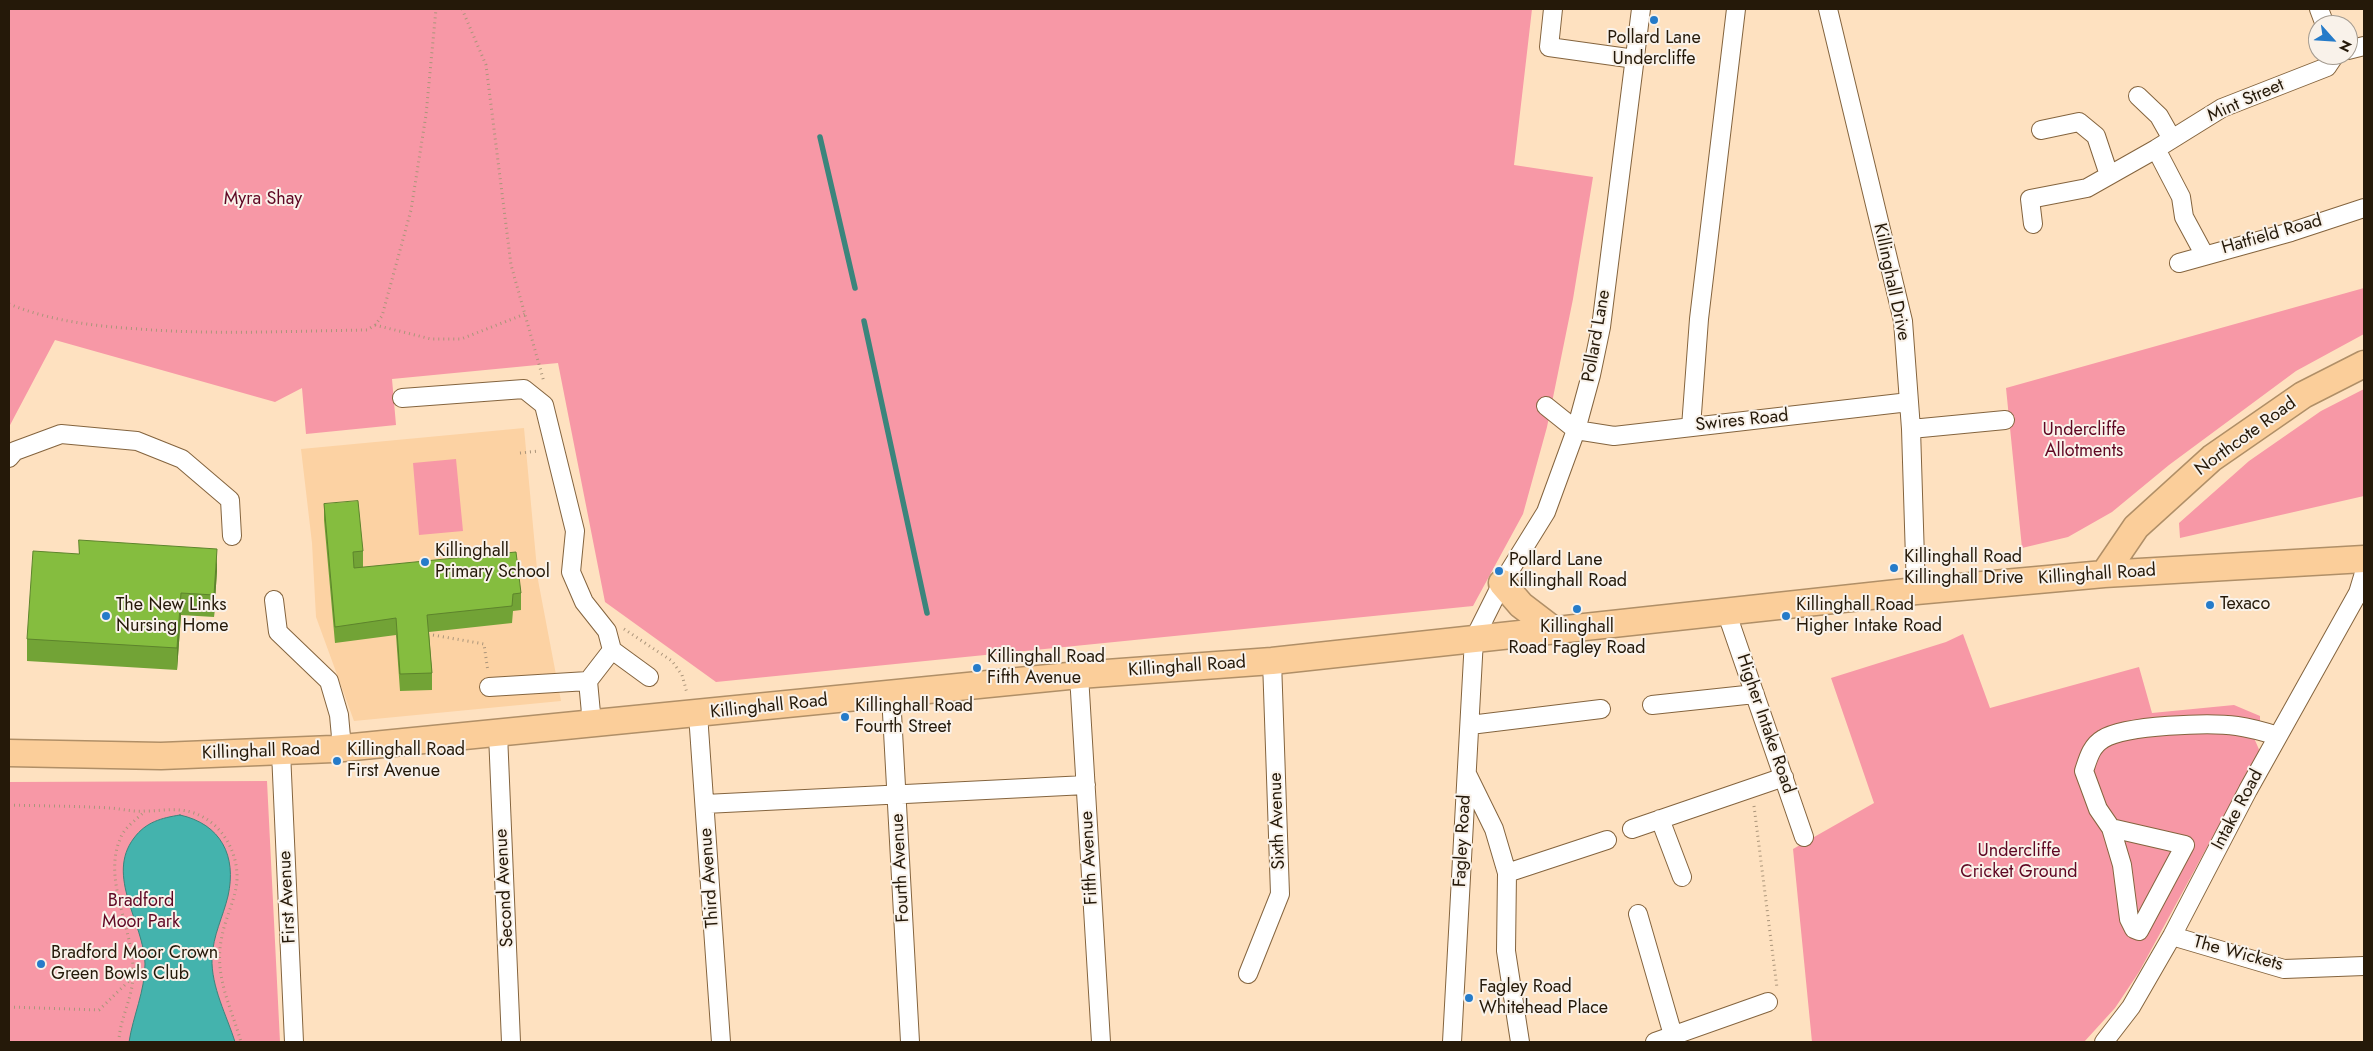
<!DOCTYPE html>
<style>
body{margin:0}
#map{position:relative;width:2373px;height:1051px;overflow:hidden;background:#fee1c0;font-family:Jost,sans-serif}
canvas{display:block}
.frame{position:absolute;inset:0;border:10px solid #251909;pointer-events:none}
.north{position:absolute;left:2308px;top:15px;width:50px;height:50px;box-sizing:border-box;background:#f9f2ea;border:1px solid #a49b90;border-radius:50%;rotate:116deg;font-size:14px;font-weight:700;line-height:20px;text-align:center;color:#251909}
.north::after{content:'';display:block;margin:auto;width:18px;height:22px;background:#257bc9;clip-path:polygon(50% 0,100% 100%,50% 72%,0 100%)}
</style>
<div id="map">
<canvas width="2373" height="1051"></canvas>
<div class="frame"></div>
<div class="north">N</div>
</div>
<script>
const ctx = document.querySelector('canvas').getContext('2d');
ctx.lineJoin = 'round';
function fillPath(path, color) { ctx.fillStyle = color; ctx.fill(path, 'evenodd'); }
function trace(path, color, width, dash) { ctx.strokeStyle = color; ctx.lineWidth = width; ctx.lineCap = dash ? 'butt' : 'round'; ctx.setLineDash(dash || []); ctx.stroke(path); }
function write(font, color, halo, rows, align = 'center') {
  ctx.font = font + ' Jost,sans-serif'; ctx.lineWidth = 4; ctx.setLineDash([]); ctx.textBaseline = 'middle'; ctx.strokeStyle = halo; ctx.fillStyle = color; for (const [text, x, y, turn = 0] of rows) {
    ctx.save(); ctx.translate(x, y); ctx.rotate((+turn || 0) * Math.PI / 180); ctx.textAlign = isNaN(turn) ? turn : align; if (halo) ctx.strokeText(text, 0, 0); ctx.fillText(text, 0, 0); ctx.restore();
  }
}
fillPath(new Path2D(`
 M 524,428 L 538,580 L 561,701 L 354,721 L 316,617 L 312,543 L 301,449 Z`), '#fcd2a3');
fillPath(new Path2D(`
 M 9,9 L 1532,9 L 1514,165 L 1593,177 L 1573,299 L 1547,427 L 1523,514 L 1473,606 L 716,682 L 605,602 L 558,363 L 392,379 L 396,425 L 306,434 L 302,388 L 275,402 L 55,340 L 9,427 Z
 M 2364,288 L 2364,334 L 2296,371 L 2169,465 L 2112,512 L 2068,537 L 2022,548 L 2006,388 Z
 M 2364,389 L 2364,496 L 2180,538 L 2179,523 L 2249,461 L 2321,411 Z
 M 456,459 L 463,531 L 419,535 L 413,463 Z
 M 1963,634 L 1990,708 L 2139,667 L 2152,713 L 2234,705 L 2260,716 L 2260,725 L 2254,738 L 2261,754 L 2212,838 L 2139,972 L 2115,1008 L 2084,1042 L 1812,1042 L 1793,849 L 1874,803 L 1831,678 L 1946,642 Z
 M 267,781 L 280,1042 L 9,1042 L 9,782 Z`), '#f798a6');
const water = new Path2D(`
 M 180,815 C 221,824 237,856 228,896 C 223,917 213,935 212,958 C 211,987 227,1016 235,1042 L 129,1042 C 133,1016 145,991 145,964 C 144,923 105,876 134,838 C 146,822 161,818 180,815 Z`);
fillPath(water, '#44b3ad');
trace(water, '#3b857c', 1);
trace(new Path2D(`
 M 820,137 L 855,288
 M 864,321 L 927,613`), '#3b857c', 5.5);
const minor = new Path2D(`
 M 1553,9 L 1549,47 L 1635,59
 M 1828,9 L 1903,321 L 1911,429 L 1916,591
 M 2319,9 L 2325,25
 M 2348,50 L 2364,46
 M 2138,96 L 2159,116 L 2172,139
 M 2041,130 L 2079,122 L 2096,136 L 2109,175
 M 2156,149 L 2181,197 L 2184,217 L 2204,254
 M 2033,224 L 2030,199 L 2087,188 L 2156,149 L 2222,108 L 2327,67 L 2335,55
 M 2179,263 L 2291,232 L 2364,208
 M 402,398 L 524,389 L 544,405 L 575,531 L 571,572 L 584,602 L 607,631 L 612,650
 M 1546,406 L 1576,430 L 1614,436 L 1909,402
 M 1691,427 L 1699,319 L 1736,9
 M 1911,429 L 2005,420
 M 9,458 L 15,451 L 61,434 L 137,441 L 182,459 L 230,500 L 232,536
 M 274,600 L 278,632 L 329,681 L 339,715 L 342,748
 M 1726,611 L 1804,837
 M 1079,675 L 1101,1042
 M 588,681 L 612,650 L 649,677
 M 489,687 L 588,681 L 592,724
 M 891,695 L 910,1042
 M 1652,705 L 1755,694
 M 698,714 L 721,1042
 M 1470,725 L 1601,709
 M 498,734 L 511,1042
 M 281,752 L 294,1042
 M 1467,774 L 1494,829 L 1507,873 L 1506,951 L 1520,1042
 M 705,804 L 1086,785
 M 1660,819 L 1682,877
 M 2111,828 L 2185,845 L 2139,931 L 2134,929 L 2129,919 L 2122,865 L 2111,828 L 2098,809 L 2084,771 C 2088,759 2091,746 2103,739 C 2125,725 2211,722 2237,726 C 2251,728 2265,732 2278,736
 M 1632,829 L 1784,777
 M 1507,873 L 1607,840
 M 1638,914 L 1675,1042
 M 2172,936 L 2284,969 L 2364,966
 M 1248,974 L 1280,894 L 1272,661
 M 1452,1042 L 1474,639 L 1502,583 L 1546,512 L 1576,430 L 1591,375 L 1601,327 L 1641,9
 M 1655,1042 L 1768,1002
 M 2104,1042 L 2131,1007 L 2172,936 L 2248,790 L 2358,593 L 2364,573`);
const highway = new Path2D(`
 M 2104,574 L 2136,527 L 2212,458 L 2303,395 L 2364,364
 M 1502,583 L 1521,605 L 1555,631
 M 9,753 L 161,756 L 333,749 L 1079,675 L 1272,661 L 1916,591 L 2104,574 L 2364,559`);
trace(minor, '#84643e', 20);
trace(highway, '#b08f67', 29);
trace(new Path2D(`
 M 462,9 L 486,65 L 511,265 L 544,382
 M 9,304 C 51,321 93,326 139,329 C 214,335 291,331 367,330 L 375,325 L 382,316 L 411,210 L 426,115 L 436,9
 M 375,325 L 431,339 L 461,339 L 525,314
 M 520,453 L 539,451
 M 624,629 L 672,661 L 682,675 L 687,693
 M 433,635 L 484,644 L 488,672
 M 9,805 C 43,806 77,806 111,808 C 122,809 134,812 145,811 C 165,811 182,806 201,816 C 222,826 236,850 237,874 C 238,895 226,915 222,936 C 213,975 231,1006 241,1042
 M 1754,806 L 1777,988
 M 9,1007 L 99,1010 L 133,977
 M 119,1042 C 119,1020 133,998 133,975 C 135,930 101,880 121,837 C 124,828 137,819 144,812`), '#ab957a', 3, [1, 4]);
trace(minor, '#fff', 18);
trace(highway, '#fbce9a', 26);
fillPath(new Path2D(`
 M 324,504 L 363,551 L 363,567 L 521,593 L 521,610 L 513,611 L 512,623 L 429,632 L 432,673 L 432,690 L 400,691 L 396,635 L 335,643 L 324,520 Z
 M 217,570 L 214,617 L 181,615 L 177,670 L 27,661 L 27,639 Z`), '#72a336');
fillPath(new Path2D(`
 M 217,549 L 217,570 L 214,617 L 214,595 Z
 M 181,593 L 181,615 L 177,670 L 177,648 Z`), '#5d842c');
const building = new Path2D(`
 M 358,501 L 363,551 L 353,552 L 354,568 L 516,552 L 521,593 L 513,594 L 512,606 L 427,615 L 432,673 L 400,674 L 396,618 L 335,627 L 324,504 Z
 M 79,540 L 217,549 L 214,595 L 181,593 L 177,648 L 27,639 L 33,551 L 79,554 Z`);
fillPath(building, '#85bd3f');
trace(building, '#5d842c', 1);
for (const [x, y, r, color] of [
 [1654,20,5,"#257bc9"],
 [425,562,5,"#257bc9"],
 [1894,568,5,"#257bc9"],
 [1499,571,5,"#257bc9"],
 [2210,605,5,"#257bc9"],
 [1577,609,5,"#257bc9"],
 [106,616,5,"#257bc9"],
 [1786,616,5,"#257bc9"],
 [977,668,5,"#257bc9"],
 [845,717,5,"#257bc9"],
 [337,761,5,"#257bc9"],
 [41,964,5,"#257bc9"],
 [1469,998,5,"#257bc9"]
]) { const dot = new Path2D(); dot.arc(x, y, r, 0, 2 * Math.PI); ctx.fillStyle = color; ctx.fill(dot); trace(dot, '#f9f2ea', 2); }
write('18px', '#251909', '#f9f2ea', [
 ["Pollard Lane",1654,39,"center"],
 ["Undercliffe",1654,60,"center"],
 ["Killinghall",435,552],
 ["Primary School",435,573],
 ["Killinghall Road",1904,558],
 ["Killinghall Drive",1904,579],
 ["Pollard Lane",1509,561],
 ["Killinghall Road",1509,582],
 ["Texaco",2220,605],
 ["The New Links",116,606],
 ["Nursing Home",116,627],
 ["Killinghall Road",1796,606],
 ["Higher Intake Road",1796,627],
 ["Killinghall",1577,628,"center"],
 ["Road Fagley Road",1577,649,"center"],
 ["Killinghall Road",987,658],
 ["Fifth Avenue",987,679],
 ["Killinghall Road",855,707],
 ["Fourth Street",855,728],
 ["Killinghall Road",347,751],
 ["First Avenue",347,772],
 ["Bradford Moor Crown",51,954],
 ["Green Bowls Club",51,975],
 ["Fagley Road",1479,988],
 ["Whitehead Place",1479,1009]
], 'left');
write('18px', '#251909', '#f9f2ea', [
 ["Mint Street",2246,101,-24],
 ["Hatfield Road",2272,235,-16],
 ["Killinghall Drive",1891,282,78],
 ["Pollard Lane",1597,336,-80],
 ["Swires Road",1742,421,-6],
 ["Northcote Road",2246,437,-36],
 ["Killinghall Road",2097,575,-4],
 ["Killinghall Road",1187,667,-4],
 ["Killinghall Road",769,707,-6],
 ["Higher Intake Road",1765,724,71],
 ["Killinghall Road",261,752,-2],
 ["Intake Road",2238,810,-62],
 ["Sixth Avenue",1278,821,-92],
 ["Fagley Road",1463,841,-87],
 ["Fifth Avenue",1090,858,-93],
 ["Fourth Avenue",901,868,-93],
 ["Third Avenue",710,878,-94],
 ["Second Avenue",505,888,-93],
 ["First Avenue",288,897,-93],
 ["The Wickets",2238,954,15]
]);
write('18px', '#5f0723', '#f9f2ea', [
 ["Myra Shay",263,200],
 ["Undercliffe",2084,431],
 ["Allotments",2084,452],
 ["Undercliffe",2019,852],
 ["Cricket Ground",2019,873],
 ["Bradford",141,902],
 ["Moor Park",141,923]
]);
</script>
